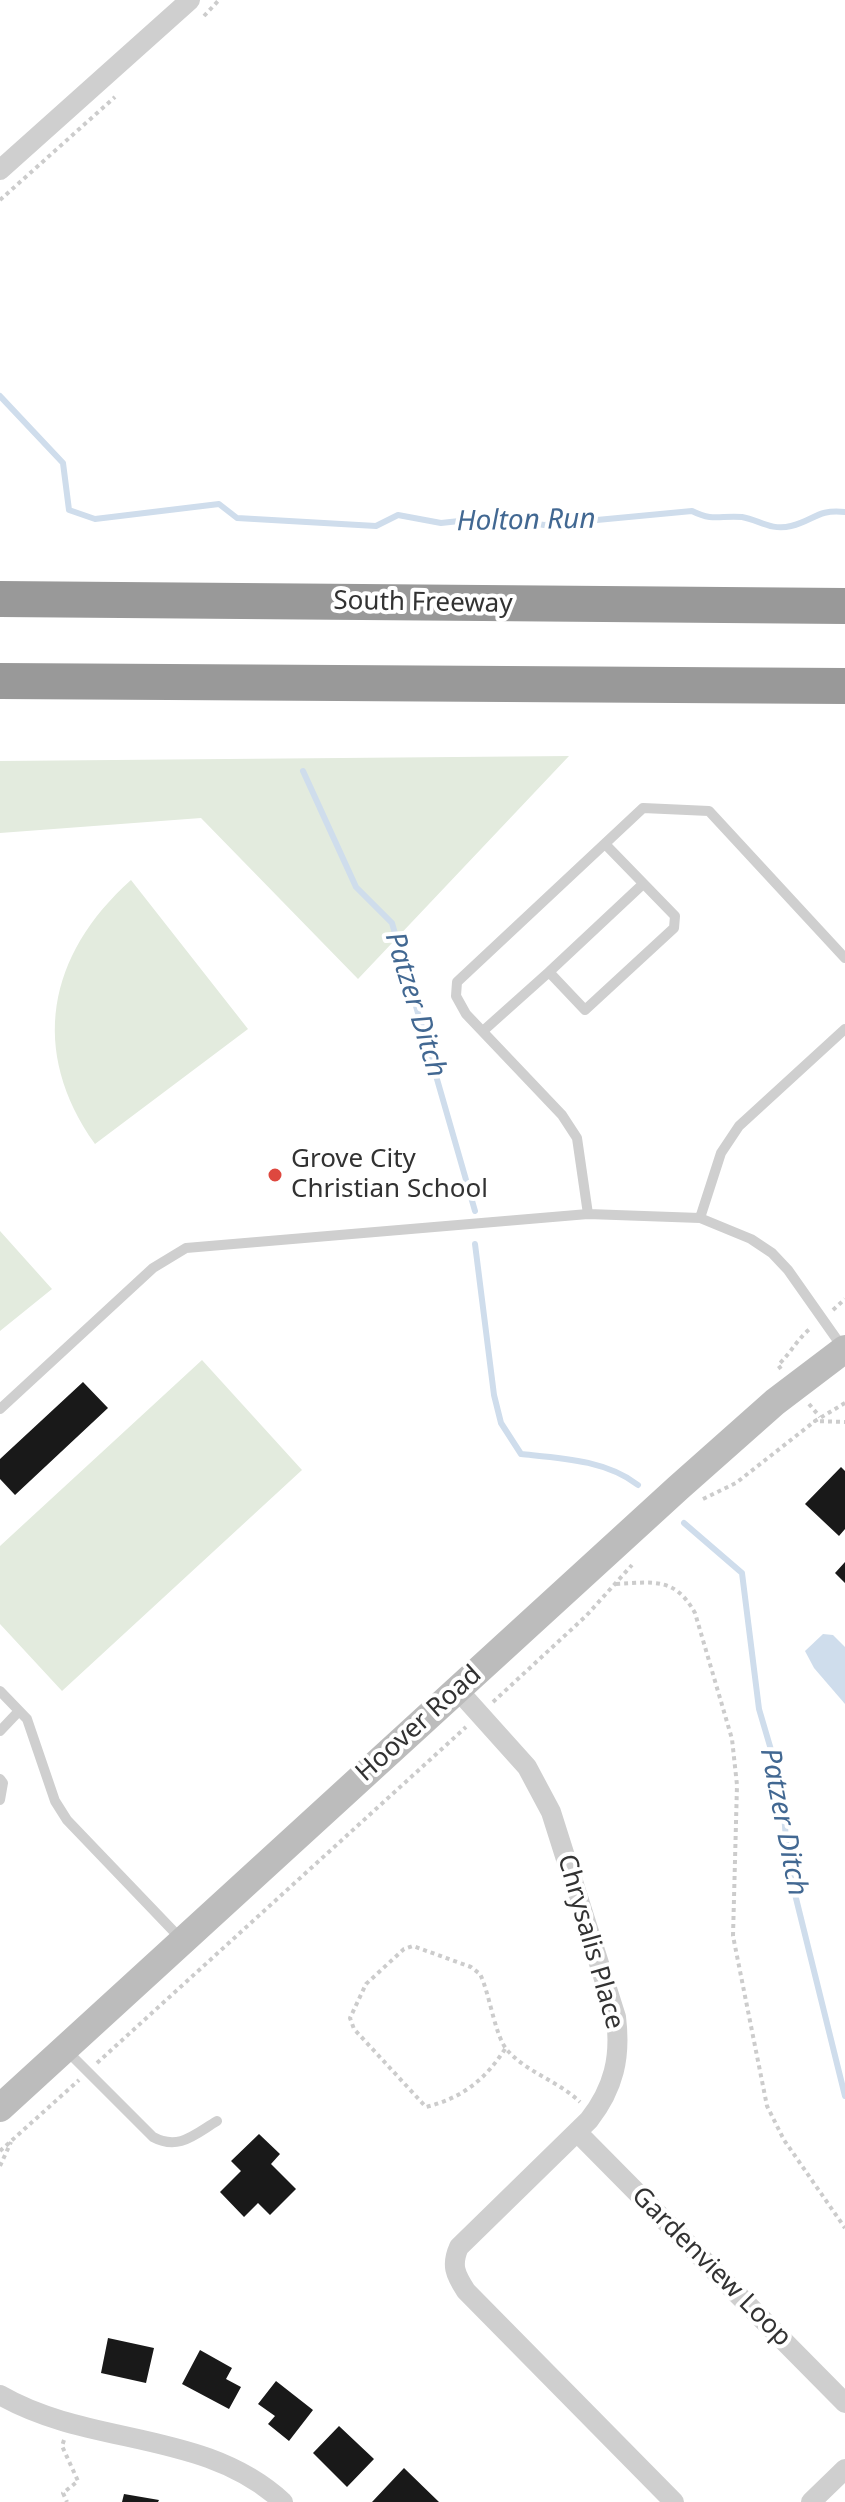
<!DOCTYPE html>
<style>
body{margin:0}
canvas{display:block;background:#fff}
</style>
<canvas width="845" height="2502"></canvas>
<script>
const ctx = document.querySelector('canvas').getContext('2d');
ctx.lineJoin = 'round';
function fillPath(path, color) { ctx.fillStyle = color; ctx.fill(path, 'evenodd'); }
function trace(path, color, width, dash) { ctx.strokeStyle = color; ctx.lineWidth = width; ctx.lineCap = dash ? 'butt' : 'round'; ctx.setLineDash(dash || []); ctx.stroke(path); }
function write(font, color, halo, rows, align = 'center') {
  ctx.font = font + ' "Noto Sans",sans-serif'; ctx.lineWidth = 8; ctx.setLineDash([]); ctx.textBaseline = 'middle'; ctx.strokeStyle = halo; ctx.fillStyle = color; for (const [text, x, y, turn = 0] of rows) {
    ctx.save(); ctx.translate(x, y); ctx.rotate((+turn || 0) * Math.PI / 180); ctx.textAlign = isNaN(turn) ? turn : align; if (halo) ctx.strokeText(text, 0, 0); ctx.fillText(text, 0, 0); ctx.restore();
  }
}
fillPath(new Path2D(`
 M 569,756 L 358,979 L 201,818 L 0,833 L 0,761 Z
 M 131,880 L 248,1029 L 95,1144 C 29,1051 47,955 131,880 Z
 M 0,1231 L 52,1289 L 0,1331 Z
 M 202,1360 L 302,1470 L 62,1691 L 0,1624 L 0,1546 Z`), '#e3ebde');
fillPath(new Path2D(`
 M 823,1634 L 833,1635 L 845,1647 L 845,1704 L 814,1668 L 805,1651 Z`), '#cfddec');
trace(new Path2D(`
 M 0,396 L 63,463 L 69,510 L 95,519 L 219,504 L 237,518 L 376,526 L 398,515 L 441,523 L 496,517 L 544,525 L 692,511 C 714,522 720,515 742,517 C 759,520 771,531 791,526 C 815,520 817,509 845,512
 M 303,771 L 356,887 L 392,923 L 475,1211
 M 475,1244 L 494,1395 L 501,1423 L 521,1454 C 560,1458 606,1460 638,1485
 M 684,1523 L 742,1573 L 759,1709 L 782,1787 L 788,1866 L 845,2096`), '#cfddec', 6);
fillPath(new Path2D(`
 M 83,1382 L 108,1408 L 15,1495 L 0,1479 L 0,1459 Z
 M 841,1467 L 845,1471 L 845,1529 L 839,1536 L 805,1504 Z
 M 845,1562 L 845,1583 L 835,1573 Z
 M 259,2134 L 280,2154 L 271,2164 L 296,2189 L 270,2215 L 258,2203 L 244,2217 L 220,2192 L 241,2171 L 231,2161 Z
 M 108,2338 L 154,2348 L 146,2383 L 101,2373 Z
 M 200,2350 L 232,2368 L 226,2379 L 241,2387 L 229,2409 L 182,2384 Z
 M 276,2381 L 313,2410 L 289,2441 L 268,2424 L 275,2416 L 258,2404 Z
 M 339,2426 L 374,2459 L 347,2487 L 313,2453 Z
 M 404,2468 L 439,2502 L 372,2502 Z
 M 124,2494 L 159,2500 L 158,2502 L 122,2502 Z`), '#191919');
trace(new Path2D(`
 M 204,16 L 219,0
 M 0,200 L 115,97
 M 833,1310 L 845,1299
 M 781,1369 L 778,1365 C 791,1353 797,1339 811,1328
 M 845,1403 L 815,1421 L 845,1422
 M 809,1404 L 820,1417
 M 703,1499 L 736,1483 L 815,1421
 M 616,1584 C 654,1582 675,1577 695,1613 L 732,1739 L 737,1785 L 733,1936 L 767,2106 L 784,2140 L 845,2228
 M 493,1702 L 586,1616 L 632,1565
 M 505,2049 C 485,2080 462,2098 426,2107 L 354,2029 L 350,2018 L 366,1984 L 404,1949 L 413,1946 L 471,1967 L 480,1974 C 490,1994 495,2038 508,2051 C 528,2073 558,2081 580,2102
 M 97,2063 L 466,1727
 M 0,2151 L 79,2080
 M 0,2166 L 11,2142
 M 64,2440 L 62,2446 L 78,2481 L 63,2493 L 67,2502`), '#ccc', 4, [4, 4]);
trace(new Path2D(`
 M 549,972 L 643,884
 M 483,1031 L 549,972 L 585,1010 L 674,928 L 675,916 L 606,845
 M 588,1214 L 577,1138 L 562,1115 L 466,1014 L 456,996 L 457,982 L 643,808 L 709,811 L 845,958
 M 700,1218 L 721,1153 L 739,1126 L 845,1029
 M 0,1409 L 153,1268 L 186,1248 L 588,1214 L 700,1218 L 751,1239 L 772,1253 L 788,1270 L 843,1348
 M 0,1691 L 27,1719 L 55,1801 L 67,1820 L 181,1939
 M 0,1731 L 19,1711
 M 0,1779 L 3,1783 L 0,1800
 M 67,2051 L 153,2137 C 179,2151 195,2134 217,2121`), '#cfcfcf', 10);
trace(new Path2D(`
 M 0,170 L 190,0
 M 457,1689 L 527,1767 L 551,1812 L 616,2017 C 621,2057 614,2088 589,2120 L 459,2247 C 451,2265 455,2274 466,2291 L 674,2502
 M 577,2132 L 845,2403
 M 0,2395 C 90,2447 204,2429 283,2502
 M 811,2502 L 845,2469`), '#cfcfcf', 20);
trace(new Path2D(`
 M 0,2108 L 678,1488 L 775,1402 L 845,1349`), '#bcbcbc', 28);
trace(new Path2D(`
 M 0,599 L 845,606
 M 0,681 L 845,686`), '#999', 36);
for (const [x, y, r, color] of [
 [275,1175,8,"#de483f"]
]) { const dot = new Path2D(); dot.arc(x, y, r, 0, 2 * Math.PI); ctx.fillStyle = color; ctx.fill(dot); trace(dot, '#fff', 3); }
write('26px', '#323232', '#fff', [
 ["South Freeway",423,603,1],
 ["Hoover Road",419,1724,-42],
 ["Chrysalis Place",590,1942,74],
 ["Gardenview Loop",711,2267,45]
]);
write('26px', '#323232', '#fff', [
 ["Grove City",291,1160],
 ["Christian School",291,1190]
], 'left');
write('italic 28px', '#426892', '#fff', [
 ["Holton Run",526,521,-1],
 ["Patzer Ditch",415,1005,73],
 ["Patzer Ditch",783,1822,79]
]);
</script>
